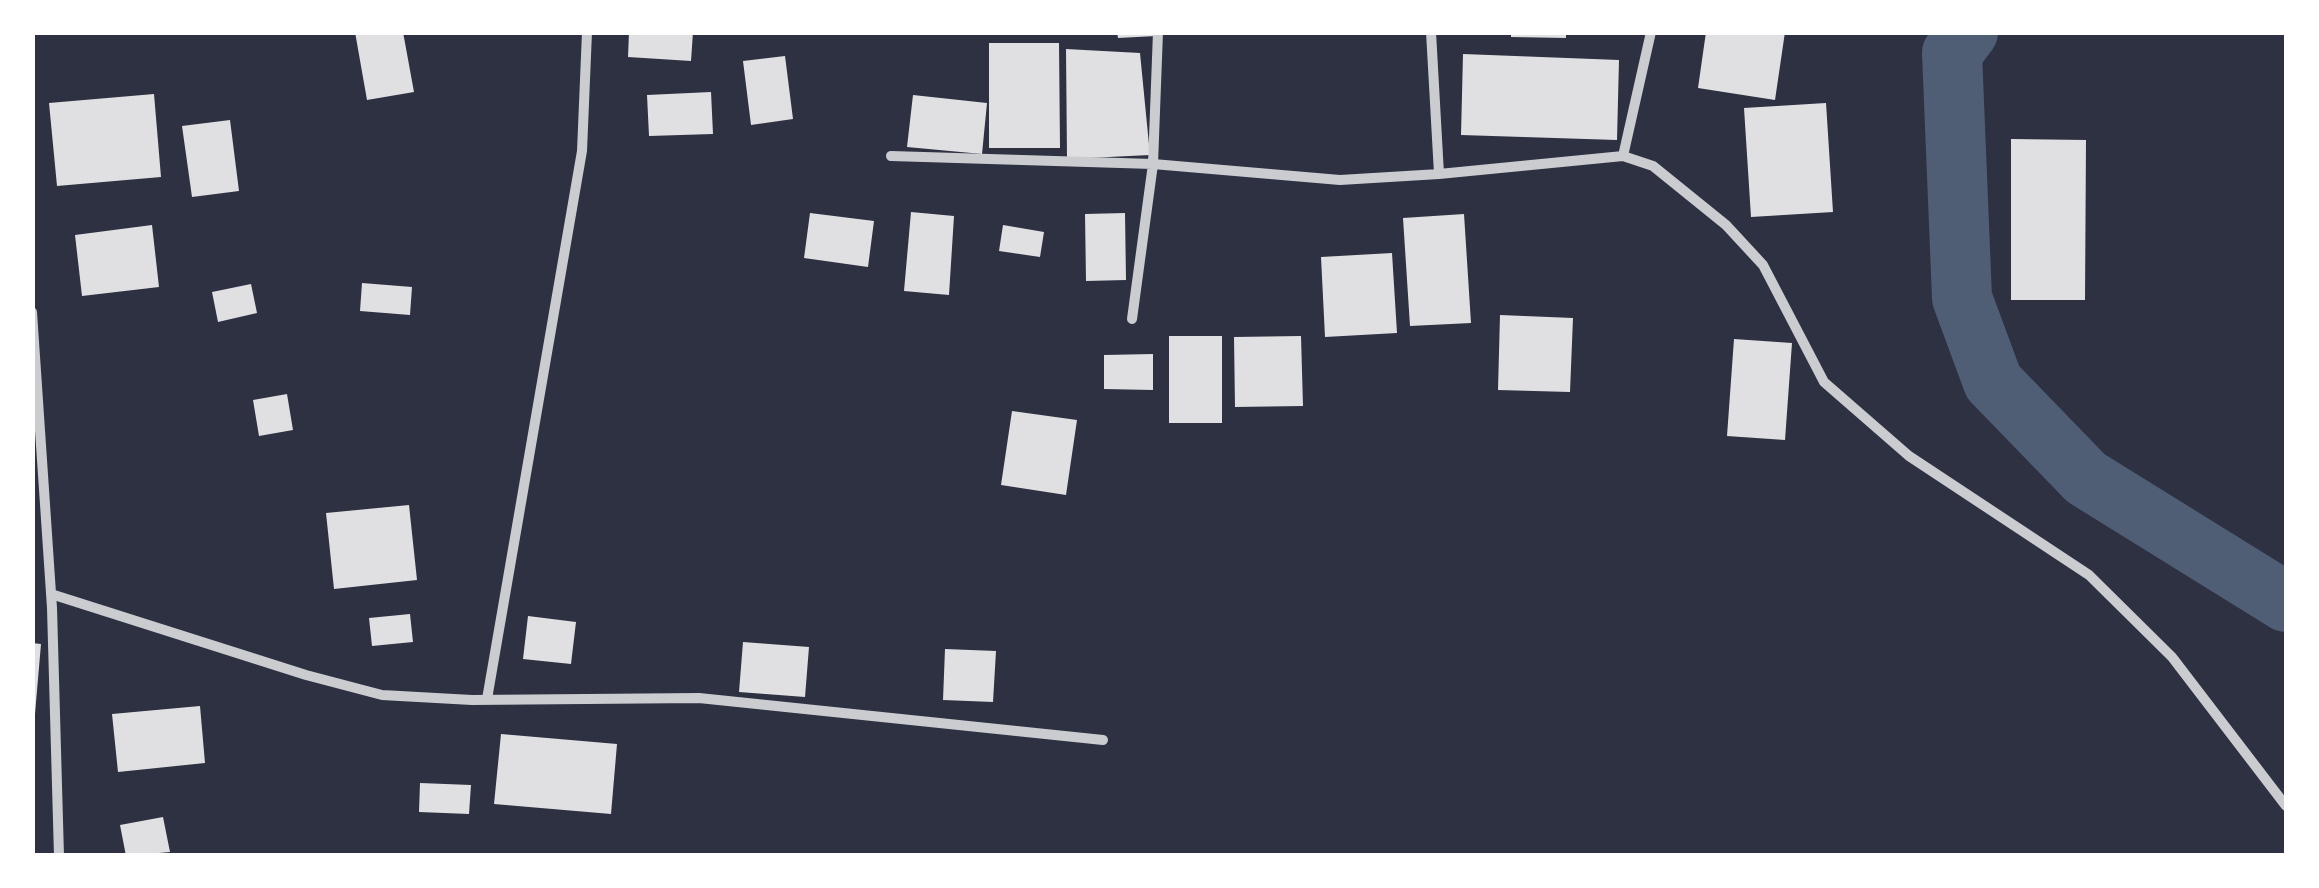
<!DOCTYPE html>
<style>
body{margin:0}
#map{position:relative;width:2319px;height:888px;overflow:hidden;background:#2d3142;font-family:"Archivo Narrow",sans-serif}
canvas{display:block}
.frame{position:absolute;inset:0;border:35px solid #fff;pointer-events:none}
</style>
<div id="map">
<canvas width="2319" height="888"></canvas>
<div class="frame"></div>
</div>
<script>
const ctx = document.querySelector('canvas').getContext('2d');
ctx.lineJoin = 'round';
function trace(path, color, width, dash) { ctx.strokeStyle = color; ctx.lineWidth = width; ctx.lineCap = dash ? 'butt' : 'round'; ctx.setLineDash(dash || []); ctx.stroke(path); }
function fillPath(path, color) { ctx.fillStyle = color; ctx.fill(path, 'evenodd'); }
trace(new Path2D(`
 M 1968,32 L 1952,53 L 1962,298 L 1993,382 L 2086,478 L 2286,602`), '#4f5d75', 60);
fillPath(new Path2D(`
 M 355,32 L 403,32 L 414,92 L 367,100 Z
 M 629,32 L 693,32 L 691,61 L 628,57 Z
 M 1117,32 L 1156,32 L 1156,36 L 1118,38 Z
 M 1511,32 L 1566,32 L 1566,38 L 1511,37 Z
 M 1706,32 L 1785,32 L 1775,100 L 1698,88 Z
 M 989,43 L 1059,43 L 1060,148 L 989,148 Z
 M 1066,49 L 1140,53 L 1150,155 L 1067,159 Z
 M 1463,54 L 1619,60 L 1617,140 L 1461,135 Z
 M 785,56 L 793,119 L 751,125 L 743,61 Z
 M 711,92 L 713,134 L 649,136 L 647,95 Z
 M 154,94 L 161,177 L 57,186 L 49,103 Z
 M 913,95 L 987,103 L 982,154 L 907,147 Z
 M 1826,103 L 1833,212 L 1751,217 L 1744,108 Z
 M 230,120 L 239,191 L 192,197 L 182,126 Z
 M 2011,139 L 2086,140 L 2085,300 L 2011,300 Z
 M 911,212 L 954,216 L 949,295 L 904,291 Z
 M 810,213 L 874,221 L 868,267 L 804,258 Z
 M 1125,213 L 1126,280 L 1086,281 L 1085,214 Z
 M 1464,214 L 1471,323 L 1410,326 L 1403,218 Z
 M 152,225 L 159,287 L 82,296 L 75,235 Z
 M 1003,225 L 1044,232 L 1040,257 L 999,251 Z
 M 1392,253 L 1397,333 L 1325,337 L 1321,257 Z
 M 362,283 L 412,287 L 410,315 L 360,311 Z
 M 251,284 L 257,313 L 218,322 L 212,292 Z
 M 1500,315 L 1573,318 L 1570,392 L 1498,390 Z
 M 1169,336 L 1222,336 L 1222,423 L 1169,423 Z
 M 1301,336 L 1303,406 L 1235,407 L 1234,337 Z
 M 1734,339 L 1792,343 L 1785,440 L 1727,436 Z
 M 1153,354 L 1153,390 L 1104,389 L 1104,355 Z
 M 287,394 L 293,430 L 259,436 L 253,400 Z
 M 1012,411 L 1077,420 L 1066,495 L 1001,485 Z
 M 409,505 L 417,580 L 334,589 L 326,513 Z
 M 410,614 L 413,642 L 372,646 L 369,618 Z
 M 528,616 L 576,622 L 571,664 L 523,659 Z
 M 743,642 L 809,647 L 805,697 L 739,692 Z
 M 32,643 L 41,644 L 35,714 L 32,713 Z
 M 945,649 L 996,651 L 993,702 L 943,700 Z
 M 200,706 L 205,763 L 118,772 L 112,714 Z
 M 501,734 L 617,744 L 611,814 L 494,804 Z
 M 420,783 L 471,785 L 469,814 L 419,812 Z
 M 163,817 L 170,852 L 126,856 L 120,825 Z`), '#e0e0e3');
trace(new Path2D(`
 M 1431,32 L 1439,174 L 1623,156 L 1653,166 L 1726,225 L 1763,265 L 1824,382 L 1909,456 L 2089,575 L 2172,657 L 2286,806
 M 891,156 L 1153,164 L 1340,180 L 1439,174
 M 1623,156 L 1651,32
 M 32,312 L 52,608 L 59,856
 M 1132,319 L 1153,164 L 1158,32
 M 51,594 L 306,675 L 382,695 L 472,700 L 699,698 L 1103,740
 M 487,699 L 582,151 L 587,32`), '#caccd0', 10);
</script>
